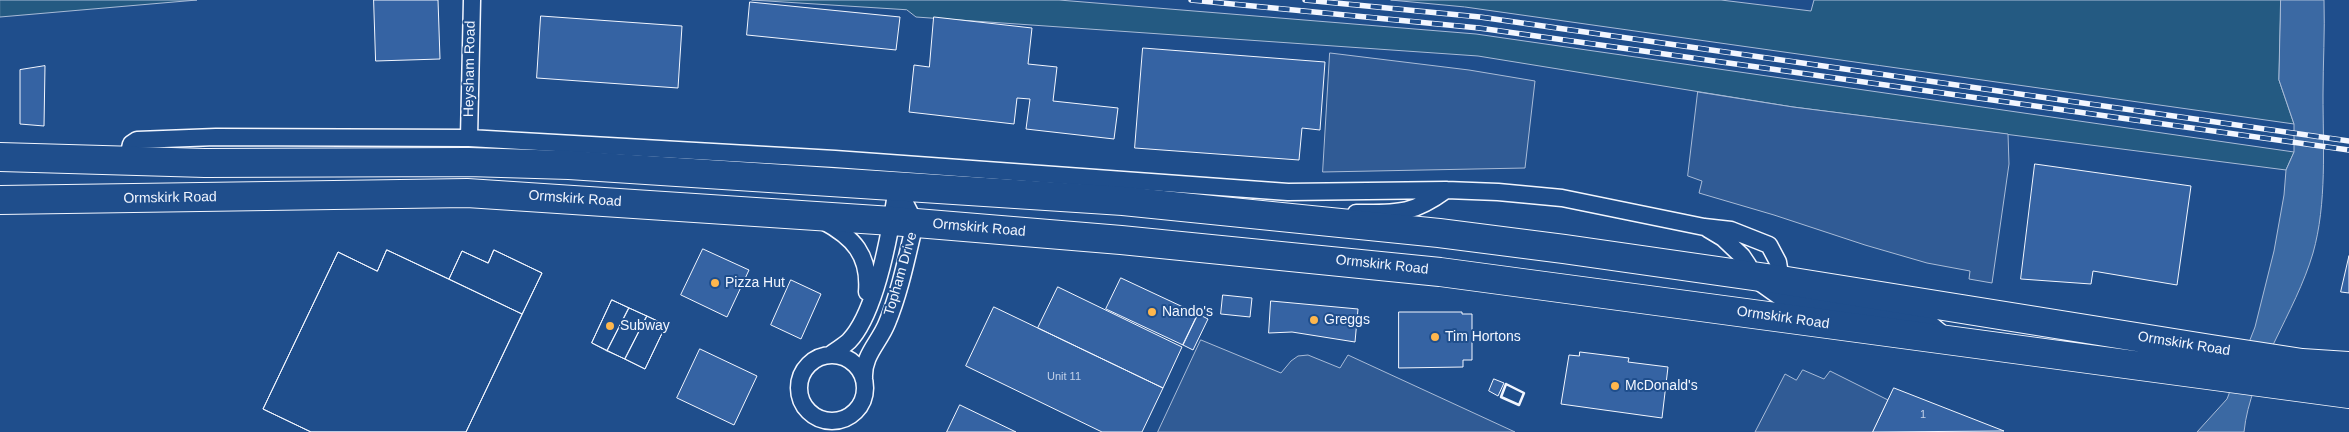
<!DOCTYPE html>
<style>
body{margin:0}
canvas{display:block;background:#1f4e8c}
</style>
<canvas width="2349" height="432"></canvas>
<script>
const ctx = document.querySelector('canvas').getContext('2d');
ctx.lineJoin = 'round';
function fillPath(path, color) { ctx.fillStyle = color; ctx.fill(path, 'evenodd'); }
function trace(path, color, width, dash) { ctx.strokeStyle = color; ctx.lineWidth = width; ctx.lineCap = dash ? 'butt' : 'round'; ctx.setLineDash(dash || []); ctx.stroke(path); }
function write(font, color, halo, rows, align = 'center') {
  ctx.font = font + ' Helvetica,sans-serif'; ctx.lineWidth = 4; ctx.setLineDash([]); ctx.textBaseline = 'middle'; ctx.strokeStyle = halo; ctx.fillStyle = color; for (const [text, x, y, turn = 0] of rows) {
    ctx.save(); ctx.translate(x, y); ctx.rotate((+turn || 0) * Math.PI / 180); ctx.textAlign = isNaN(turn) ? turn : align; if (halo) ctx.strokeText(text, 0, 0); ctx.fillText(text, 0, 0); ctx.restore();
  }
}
const green = new Path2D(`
 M 0,0 L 197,0 L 0,17 Z
 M 752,0 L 1059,0 L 1476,34 L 2294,152 L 2286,170 L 1793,107 L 1478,56 L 916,17 L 907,10 Z
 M 1391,0 L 1721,0 L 1811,11 L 1814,0 L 2281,0 L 2279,80 L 2294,124 L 1465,7 Z`);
fillPath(green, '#245a82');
trace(green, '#a8bbd7', 1);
const parking = new Path2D(`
 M 1330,53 L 1469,70 L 1535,81 L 1525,168 L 1323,172 Z
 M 1698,92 L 1793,107 L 2008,134 L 2009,164 L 1992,283 L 1969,279 L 1970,271 L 1927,263 L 1865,245 L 1774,215 L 1699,193 L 1702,181 L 1688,176 Z
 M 1201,340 L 1281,373 L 1291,361 L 1298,356 L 1308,355 L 1340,368 L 1348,355 L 1515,432 L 1158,432 Z
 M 1803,370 L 1824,379 L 1830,371 L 1888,400 L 1873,432 L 1755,432 L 1785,374 L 1796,380 Z`);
fillPath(parking, '#305b95');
trace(parking, '#a8bbd7', 1);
const water = new Path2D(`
 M 2281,0 L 2324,0 C 2325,32 2323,63 2323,95 C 2323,145 2327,204 2313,253 C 2296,312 2250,372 2244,432 L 2197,432 L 2227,399 L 2255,327 L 2274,251 L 2284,195 L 2286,170 L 2294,152 L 2294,124 L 2279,80 Z`);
fillPath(water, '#3b69a3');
trace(water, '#a8bbd7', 1);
const building = new Path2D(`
 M 374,0 L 438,0 L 440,59 L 376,61 Z
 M 750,2 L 900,17 L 896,50 L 747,35 Z
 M 541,16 L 682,26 L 678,88 L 537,78 Z
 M 934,17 L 1032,28 L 1028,64 L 1057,67 L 1053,101 L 1118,108 L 1114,139 L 1026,129 L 1030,99 L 1017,98 L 1014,124 L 909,112 L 914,65 L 929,67 Z
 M 1143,48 L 1325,62 L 1320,130 L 1302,128 L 1299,160 L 1135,148 Z
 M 45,66 L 44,126 L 20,124 L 20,70 Z
 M 2035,164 L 2191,186 L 2177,285 L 2093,271 L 2091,284 L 2021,279 Z
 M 703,249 L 749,270 L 727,317 L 681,295 Z
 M 387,250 L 449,279 L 462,251 L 488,263 L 494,250 L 542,273 L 466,432 L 311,432 L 263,409 L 338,252 L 377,271 Z
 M 387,250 L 522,314 L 466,432 L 311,432 L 263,409 L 338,252 L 377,271 Z
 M 494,250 L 542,273 L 522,314 L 449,279 L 462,251 L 488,263 Z
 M 2349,256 L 2349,293 L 2341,292 Z
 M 1121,278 L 1198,314 L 1183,345 L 1106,309 Z
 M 791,280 L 821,294 L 801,339 L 771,325 Z
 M 1058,287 L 1182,347 L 1163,388 L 1038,328 Z
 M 1223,295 L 1252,298 L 1250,317 L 1221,314 Z
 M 612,300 L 666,325 L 645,369 L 592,343 Z
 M 612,300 L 629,308 L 607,351 L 592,343 Z
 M 1271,301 L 1358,309 L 1355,342 L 1292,332 L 1269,333 Z
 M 994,307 L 1163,388 L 1142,432 L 1102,432 L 966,366 Z
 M 629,308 L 647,316 L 625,359 L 607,351 Z
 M 1399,312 L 1462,312 L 1462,314 L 1472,314 L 1472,360 L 1463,360 L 1463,367 L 1399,368 Z
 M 1198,314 L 1208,319 L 1193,350 L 1183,345 Z
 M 647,316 L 666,325 L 645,369 L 625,359 Z
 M 700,349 L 757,376 L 734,425 L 677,398 Z
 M 1580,352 L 1629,358 L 1628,362 L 1668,367 L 1662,418 L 1561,404 L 1569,355 L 1579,356 Z
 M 1494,379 L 1504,383 L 1498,396 L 1489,391 Z
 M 1894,388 L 2004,431 L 1873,432 Z
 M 960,405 L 1016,432 L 947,432 Z`);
fillPath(building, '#3563a3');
trace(building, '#f2f6ff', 1);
const minor = new Path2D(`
 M 469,138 L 472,0
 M 127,161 L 131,144 L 137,140 L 216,137 L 469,138 L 835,159 L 1288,192 L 1446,190 L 1498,192 L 1562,198 L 1704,227 L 1731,230 L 1769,245 L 1778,262 L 1781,280
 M 1356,213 C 1397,213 1412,215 1446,190
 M 823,221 C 853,237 870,255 867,292
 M 1708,229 L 1723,238 L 1742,256 L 1748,265 L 1752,277 L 1783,299 L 1928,322 L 1946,337
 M799 388a33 33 0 1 1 66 0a33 33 0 1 1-66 0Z
 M 830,355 C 836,350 844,346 849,341 C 877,312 891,228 897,187
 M 864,378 C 863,355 879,343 887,323 C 900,292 907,256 915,223 L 897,187`);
const trunk = new Path2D(`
 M 0,157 L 205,163 L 468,162 L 569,165 L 1123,201 L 1439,233 L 1564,249 L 1781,280 L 2211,349 L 2302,363 L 2349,366
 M 0,200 L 467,193 L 892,221 L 1121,240 L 1440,272 L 2349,394`);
trace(minor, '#f2f6ff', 19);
trace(trunk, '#f2f6ff', 30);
trace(minor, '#1f4e8c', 16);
trace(trunk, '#1f4e8c', 28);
const rail = new Path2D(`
 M 1191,0 L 1479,28 L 2349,150
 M 1305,0 L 1480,17 L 2349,141`);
trace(rail, '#f2f6ff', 5.5);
trace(rail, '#1f4e8c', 4, [11]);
trace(new Path2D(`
 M 1506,384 L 1524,393 L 1519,405 L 1501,397 Z`), '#f2f6ff', 2.5);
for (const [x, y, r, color] of [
 [715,283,5,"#ffb74d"],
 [1152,312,5,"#ffb74d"],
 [1314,320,5,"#ffb74d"],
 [610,326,5,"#ffb74d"],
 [1435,337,5,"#ffb74d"],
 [1615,386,5,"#ffb74d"]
]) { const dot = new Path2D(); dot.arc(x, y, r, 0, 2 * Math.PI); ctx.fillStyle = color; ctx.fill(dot); trace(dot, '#1f4e8c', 2); }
write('11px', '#c3d1e8', null, [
 ["Unit 11",1064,377],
 ["1",1923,415]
]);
write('14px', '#f2f6ff', '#1f4e8c', [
 ["Heysham Road",470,69,-89],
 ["Ormskirk Road",170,198,-1],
 ["Ormskirk Road",575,199,4],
 ["Ormskirk Road",979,228,5],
 ["Ormskirk Road",1382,265,6],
 ["Topham Drive",901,274,-74],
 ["Ormskirk Road",1783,318,8],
 ["Ormskirk Road",2184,344,9]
]);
write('14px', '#f2f6ff', '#1f4e8c', [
 ["Pizza Hut",725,283],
 ["Nando's",1162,312],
 ["Greggs",1324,320],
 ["Subway",620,326],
 ["Tim Hortons",1445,337],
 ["McDonald's",1625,386]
], 'left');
</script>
